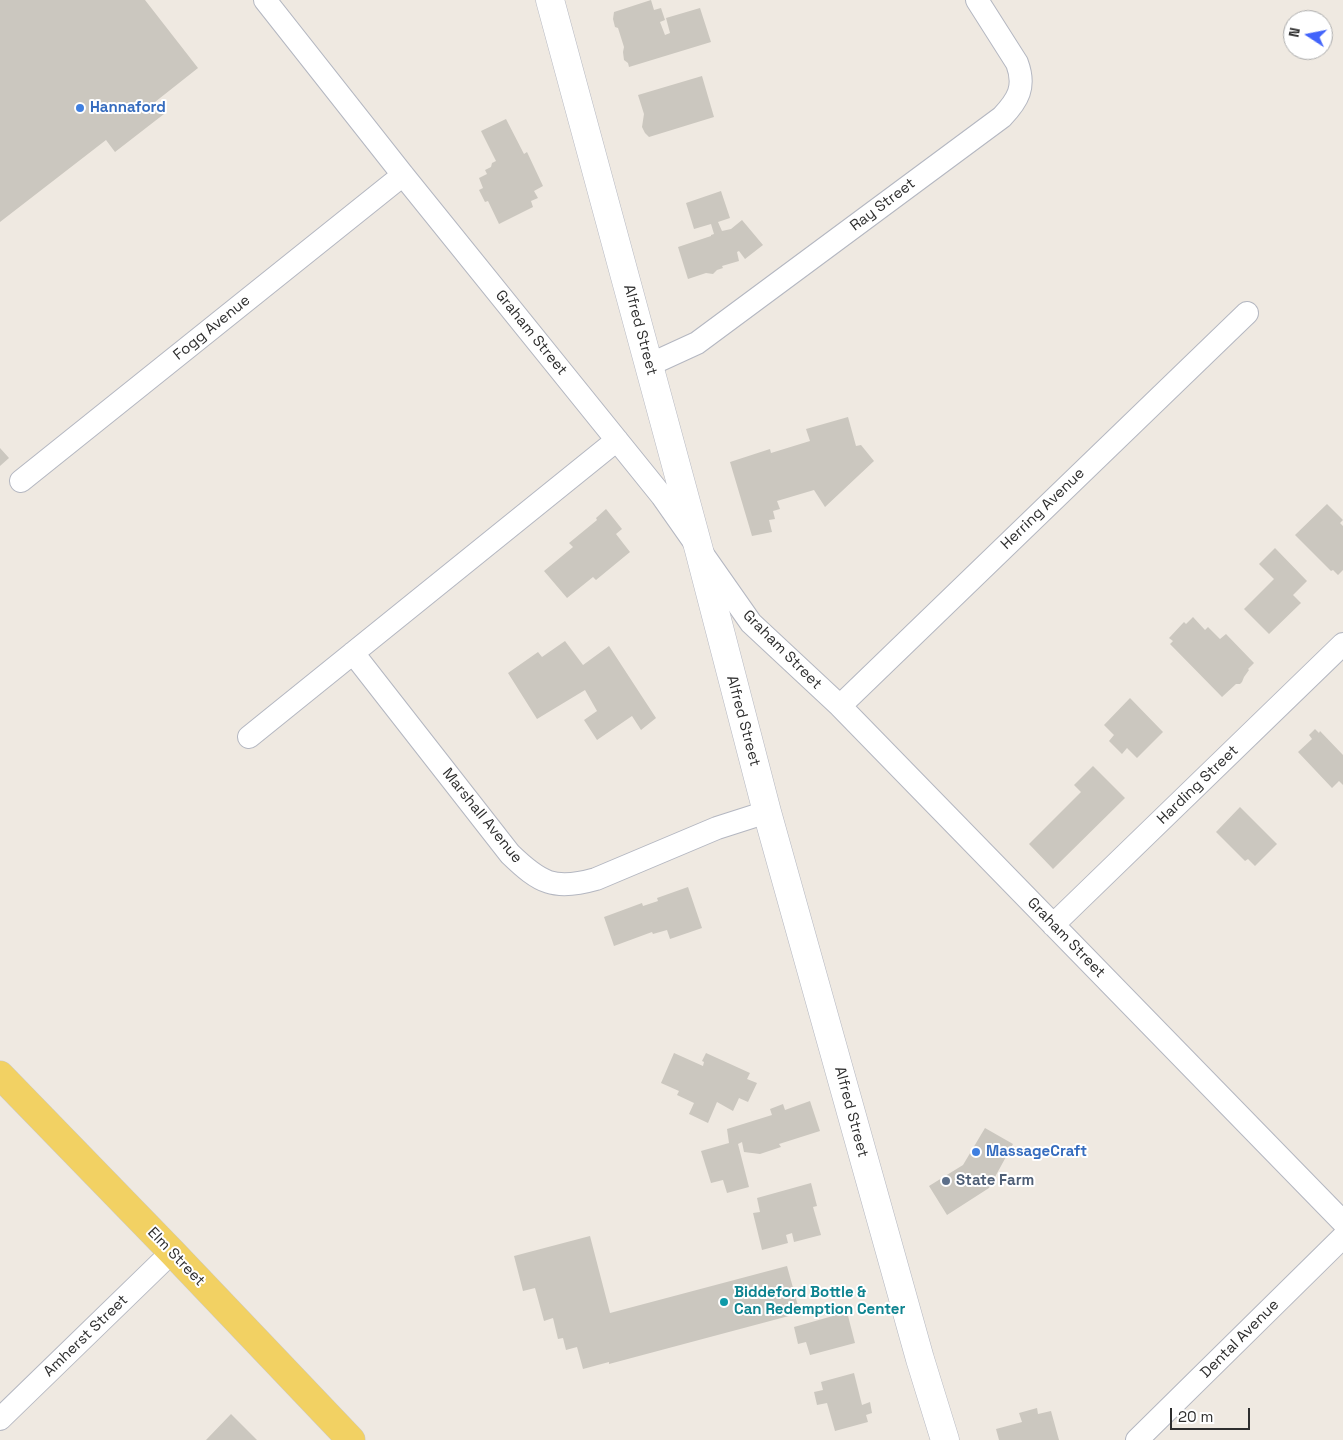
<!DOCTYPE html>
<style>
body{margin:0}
#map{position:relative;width:1343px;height:1440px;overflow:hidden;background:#efe9e1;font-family:"Space Grotesk",sans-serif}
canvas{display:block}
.north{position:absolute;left:1283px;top:10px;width:50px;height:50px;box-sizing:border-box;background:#fff;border:1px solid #ababab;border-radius:50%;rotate:281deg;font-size:14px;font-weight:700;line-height:20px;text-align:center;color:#2e2e2e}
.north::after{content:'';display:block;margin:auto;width:18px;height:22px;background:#4264fb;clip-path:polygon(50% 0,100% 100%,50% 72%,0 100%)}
.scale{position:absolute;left:1170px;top:1408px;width:80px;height:22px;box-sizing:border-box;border:2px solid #2e2e2e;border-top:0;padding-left:6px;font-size:15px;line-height:18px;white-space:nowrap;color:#2e2e2e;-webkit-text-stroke:4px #fff;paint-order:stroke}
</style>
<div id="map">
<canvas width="1343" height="1440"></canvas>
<div class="north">N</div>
<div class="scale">20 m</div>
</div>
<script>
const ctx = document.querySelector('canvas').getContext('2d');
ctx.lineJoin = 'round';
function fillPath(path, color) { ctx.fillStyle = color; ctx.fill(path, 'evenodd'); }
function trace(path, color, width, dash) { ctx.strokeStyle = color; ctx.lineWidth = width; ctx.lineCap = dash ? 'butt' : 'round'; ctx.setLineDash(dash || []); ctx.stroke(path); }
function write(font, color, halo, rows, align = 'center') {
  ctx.font = font + ' "Space Grotesk",sans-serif'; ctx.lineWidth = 4; ctx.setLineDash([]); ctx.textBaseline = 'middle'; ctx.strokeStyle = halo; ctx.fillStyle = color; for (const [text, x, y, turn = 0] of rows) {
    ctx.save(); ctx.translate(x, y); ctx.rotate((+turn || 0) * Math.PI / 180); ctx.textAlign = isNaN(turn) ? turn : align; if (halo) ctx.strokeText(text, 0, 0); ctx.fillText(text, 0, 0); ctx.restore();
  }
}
fillPath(new Path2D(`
 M 0,0 L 145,0 L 198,68 L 155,102 L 164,114 L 115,152 L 106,140 L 0,222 Z
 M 651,0 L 654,10 L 661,8 L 665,20 L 660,22 L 665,35 L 670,33 L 666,18 L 700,8 L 711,42 L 629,67 L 628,63 L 624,60 L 623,52 L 624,47 L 618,28 L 615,27 L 613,19 L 614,12 Z
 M 702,76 L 714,117 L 649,137 L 645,133 L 642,127 L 644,114 L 638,95 Z
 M 506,119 L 524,154 L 527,152 L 543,186 L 534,191 L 538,198 L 531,201 L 533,207 L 499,224 L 488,201 L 485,202 L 479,190 L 483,188 L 479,178 L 487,174 L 485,170 L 491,167 L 492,163 L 496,161 L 481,131 Z
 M 721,191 L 730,218 L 718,222 L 722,231 L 731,229 L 742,220 L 763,245 L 745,259 L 739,251 L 737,252 L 739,261 L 722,266 L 723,268 L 717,270 L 713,274 L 706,273 L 688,279 L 678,247 L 711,236 L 711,235 L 714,234 L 711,224 L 694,229 L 686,203 Z
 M 848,417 L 856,446 L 861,445 L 874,461 L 825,507 L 814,490 L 777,501 L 780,509 L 773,511 L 775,519 L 769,520 L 772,532 L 752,536 L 730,462 L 770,449 L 771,453 L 810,441 L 806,429 Z
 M 0,448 L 9,458 L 0,466 Z
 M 1327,504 L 1343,520 L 1340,523 L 1343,526 L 1343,570 L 1338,575 L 1333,570 L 1331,571 L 1295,535 Z
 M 606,509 L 622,529 L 616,534 L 630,552 L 596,580 L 593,577 L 567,598 L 544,571 L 573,547 L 569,543 L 597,520 L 596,518 Z
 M 1275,548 L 1307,581 L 1293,595 L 1301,603 L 1269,634 L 1244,609 L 1274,579 L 1259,564 Z
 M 1193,617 L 1205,630 L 1208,627 L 1220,639 L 1226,634 L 1254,663 L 1248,669 L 1249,670 L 1244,677 L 1242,682 L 1240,684 L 1236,684 L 1222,697 L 1170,644 L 1173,641 L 1169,638 L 1184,622 L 1186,624 Z
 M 565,641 L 583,665 L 609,646 L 656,718 L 641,730 L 632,716 L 597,740 L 584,720 L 597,711 L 585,690 L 537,719 L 508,673 L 538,652 L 542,657 Z
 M 1130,698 L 1163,732 L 1137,758 L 1127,748 L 1122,754 L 1109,741 L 1114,735 L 1104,725 Z
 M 1315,729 L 1319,733 L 1320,731 L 1343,755 L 1343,785 L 1339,781 L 1332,788 L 1298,752 L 1312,739 L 1309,735 Z
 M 1093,766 L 1125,798 L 1053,869 L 1029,844 L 1081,792 L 1074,785 Z
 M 1240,807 L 1277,844 L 1255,866 L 1248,859 L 1245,861 L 1216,832 Z
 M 688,887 L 702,928 L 670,939 L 667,930 L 653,934 L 652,932 L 614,946 L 604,917 L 642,903 L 643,906 L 658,901 L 657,898 Z
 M 674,1053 L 703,1066 L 704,1062 L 702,1061 L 706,1053 L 750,1073 L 747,1079 L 757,1083 L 748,1102 L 739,1098 L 733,1111 L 717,1102 L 708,1123 L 689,1114 L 694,1103 L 677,1095 L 679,1091 L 661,1083 Z
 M 810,1101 L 820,1131 L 779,1144 L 781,1147 L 760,1154 L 744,1152 L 742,1142 L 738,1144 L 749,1187 L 727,1193 L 723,1180 L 711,1183 L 701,1151 L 729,1143 L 727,1129 L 772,1115 L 770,1109 L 783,1104 L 785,1110 Z
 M 985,1128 L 1013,1144 L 989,1188 L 947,1215 L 929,1186 L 963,1165 Z
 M 811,1183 L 817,1206 L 813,1207 L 821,1235 L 794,1242 L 792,1233 L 786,1235 L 788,1243 L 762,1250 L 753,1213 L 760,1212 L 757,1198 Z
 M 590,1236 L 610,1313 L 787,1266 L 800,1313 L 609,1364 L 609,1362 L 583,1369 L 577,1347 L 566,1350 L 563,1338 L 558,1339 L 553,1318 L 544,1321 L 535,1288 L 523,1291 L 514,1256 Z
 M 847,1312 L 855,1343 L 810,1355 L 806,1342 L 798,1344 L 794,1327 Z
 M 854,1373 L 862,1405 L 870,1402 L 872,1413 L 866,1415 L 868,1422 L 835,1431 L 827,1403 L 817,1405 L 814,1392 L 823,1390 L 821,1382 Z
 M 1037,1408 L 1038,1414 L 1051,1411 L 1059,1440 L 999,1440 L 996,1429 L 1022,1422 L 1019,1413 Z
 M 231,1414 L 257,1440 L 206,1440 Z`), '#cbc7bf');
const minor = new Path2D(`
 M 265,0 L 403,175 L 662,496 L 751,623 L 840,706 L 1343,1222
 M 649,365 L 697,343 L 1002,117 C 1018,100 1026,87 1017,63 L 977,0
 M 21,481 L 403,175
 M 353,653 L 510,854 C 540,883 554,891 596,879 L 717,828 L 767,812
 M 840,706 L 1247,313
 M 249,737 L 617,440
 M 1053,925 L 1343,644
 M 0,1419 L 172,1252
 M 1137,1440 L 1343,1237`);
const secondary = new Path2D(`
 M 550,0 L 699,550 L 767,812 L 920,1359 L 945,1440`);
const primary = new Path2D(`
 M 0,1075 L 172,1252 L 351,1440`);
trace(minor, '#b4b7c1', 24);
trace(secondary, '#b4b7c1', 29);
trace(primary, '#c9c9c9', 29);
trace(minor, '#fff', 22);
trace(secondary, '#fff', 28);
trace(primary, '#f2d163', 28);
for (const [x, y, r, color] of [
 [80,108,5,"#3f7fe0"],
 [976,1152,5,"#3f7fe0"],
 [946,1181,5,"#5c6f8a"],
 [724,1302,5,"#0f9aa8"]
]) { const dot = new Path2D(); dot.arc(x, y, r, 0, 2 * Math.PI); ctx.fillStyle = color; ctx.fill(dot); trace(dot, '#fff', 2); }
write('bold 15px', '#366cbe', '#fff', [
 ["Hannaford",90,108],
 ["MassageCraft",986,1152]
], 'left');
write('15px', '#2e2e2e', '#fff', [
 ["Ray Street",883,205,-37],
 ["Fogg Avenue",212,328,-39],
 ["Alfred Street",640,330,75],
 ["Graham Street",531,333,51],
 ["Herring Avenue",1043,509,-44],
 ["Graham Street",782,650,45],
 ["Alfred Street",743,721,75],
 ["Harding Street",1198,785,-44],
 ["Marshall Avenue",482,816,51],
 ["Graham Street",1066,938,46],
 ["Alfred Street",851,1112,75],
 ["Elm Street",176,1257,46],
 ["Amherst Street",86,1336,-44],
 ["Dental Avenue",1240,1339,-45]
]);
write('bold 15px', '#4e5e75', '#fff', [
 ["State Farm",956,1181]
], 'left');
write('bold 15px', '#0d838f', '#fff', [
 ["Biddeford Bottle &",734,1293],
 ["Can Redemption Center",734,1310]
], 'left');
</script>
